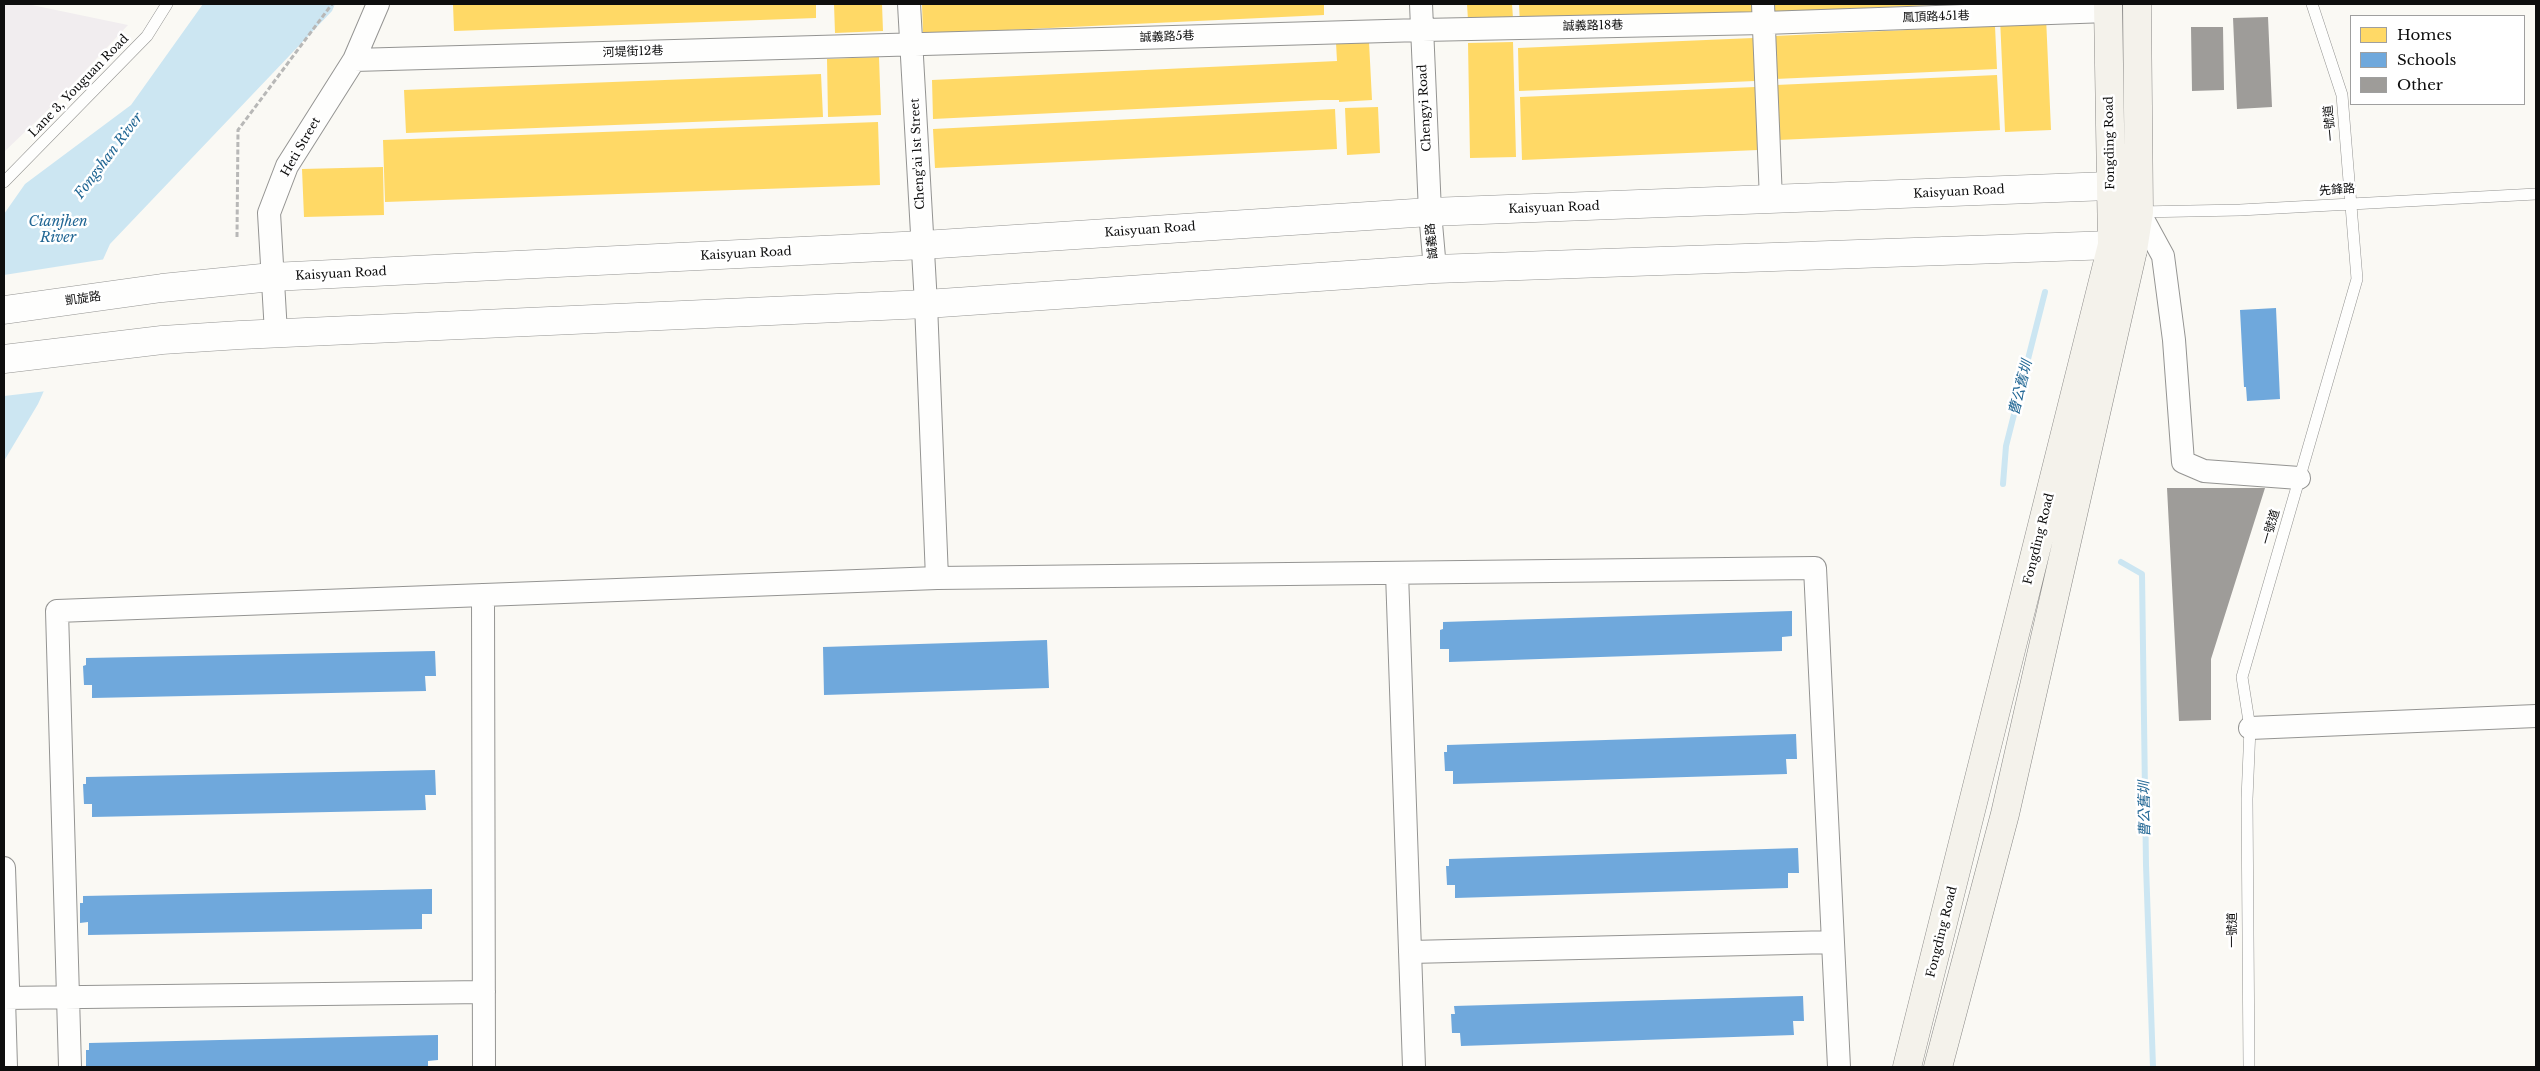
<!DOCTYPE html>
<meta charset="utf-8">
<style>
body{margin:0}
#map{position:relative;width:2540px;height:1071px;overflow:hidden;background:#faf9f4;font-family:"Libre Baskerville",serif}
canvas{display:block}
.frame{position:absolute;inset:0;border:5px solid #0e0e0e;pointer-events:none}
.legend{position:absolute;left:2350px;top:15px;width:175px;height:90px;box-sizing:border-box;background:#fff;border:1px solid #9f9f9f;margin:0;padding:6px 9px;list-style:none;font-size:15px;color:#0e0e0e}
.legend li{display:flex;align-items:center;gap:10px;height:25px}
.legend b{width:25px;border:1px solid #9f9f9f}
</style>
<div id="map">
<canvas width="2540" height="1071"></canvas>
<div class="frame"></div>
<ul class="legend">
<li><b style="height:14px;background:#ffd966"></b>Homes</li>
<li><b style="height:14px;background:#6fa8dc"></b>Schools</li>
<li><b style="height:14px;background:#9e9c99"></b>Other</li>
</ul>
</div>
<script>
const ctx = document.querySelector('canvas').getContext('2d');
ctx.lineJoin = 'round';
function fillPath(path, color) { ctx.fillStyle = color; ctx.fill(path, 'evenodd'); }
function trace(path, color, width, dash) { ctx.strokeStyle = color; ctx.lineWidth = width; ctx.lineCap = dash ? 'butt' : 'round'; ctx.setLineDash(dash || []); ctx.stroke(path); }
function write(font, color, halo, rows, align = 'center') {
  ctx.font = font + ' "Libre Baskerville","Noto Sans TC",serif'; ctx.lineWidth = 5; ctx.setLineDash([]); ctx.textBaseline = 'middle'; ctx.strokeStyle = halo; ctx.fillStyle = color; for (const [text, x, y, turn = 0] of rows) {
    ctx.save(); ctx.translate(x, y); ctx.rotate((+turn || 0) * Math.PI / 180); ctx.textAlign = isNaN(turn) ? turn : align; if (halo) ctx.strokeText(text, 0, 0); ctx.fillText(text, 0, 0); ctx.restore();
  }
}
fillPath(new Path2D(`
 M 4,4 L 27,4 L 128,25 L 54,104 L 4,152 Z`), '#f1edef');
fillPath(new Path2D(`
 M 203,4 L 335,4 L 332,11 L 110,244 L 38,404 L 4,461 L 4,214 L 25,184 L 131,105 Z`), '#cce6f2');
fillPath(new Path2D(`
 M 106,259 L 47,391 L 4,396 L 4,275 Z`), '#faf9f4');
fillPath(new Path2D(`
 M 453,4 L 816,4 L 816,18 L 454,31 Z
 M 834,4 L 882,4 L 883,31 L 835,33 Z
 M 922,4 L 1324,4 L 1324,15 L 923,34 Z
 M 1467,4 L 1512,4 L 1513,18 L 1468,20 Z
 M 1519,4 L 1755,4 L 1756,15 L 1520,25 Z
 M 1772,4 L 1934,4 L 1934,5 L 1772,12 Z
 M 2046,17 L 2051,130 L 2005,132 L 2000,18 Z
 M 1995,26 L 1997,69 L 1775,79 L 1774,36 Z
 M 1753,38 L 1755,81 L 1519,91 L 1518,48 Z
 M 1369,42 L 1372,100 L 1339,102 L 1339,100 L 1321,100 L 933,119 L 932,80 L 1337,61 L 1336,43 Z
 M 1513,42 L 1516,157 L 1470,158 L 1468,43 Z
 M 879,57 L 881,115 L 828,117 L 827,59 Z
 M 821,74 L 823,117 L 406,133 L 404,90 Z
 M 1997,75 L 2000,130 L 1778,140 L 1776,85 Z
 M 1755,87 L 1758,150 L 1522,160 L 1520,97 Z
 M 1378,107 L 1380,153 L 1347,155 L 1345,108 Z
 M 1335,109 L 1337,149 L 935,168 L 933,129 Z
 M 878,122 L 880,185 L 385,202 L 383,140 Z
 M 383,167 L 384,215 L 304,217 L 302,169 Z`), '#ffd966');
fillPath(new Path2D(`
 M 2276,308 L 2280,399 L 2247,401 L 2246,387 L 2244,387 L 2240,310 Z
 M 1792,611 L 1792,636 L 1782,637 L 1782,651 L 1449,662 L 1449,649 L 1440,649 L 1440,630 L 1443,629 L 1443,622 Z
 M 1047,640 L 1049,688 L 824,695 L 823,647 Z
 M 435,651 L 436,676 L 425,676 L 426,691 L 92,698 L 92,685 L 84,685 L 83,666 L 86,665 L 86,658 Z
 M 1796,734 L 1797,759 L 1786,759 L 1787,774 L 1453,784 L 1453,771 L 1445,771 L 1444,752 L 1447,752 L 1447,745 Z
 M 435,770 L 436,795 L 425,795 L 426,810 L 92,817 L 92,804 L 84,804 L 83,784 L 86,784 L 86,777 Z
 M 1798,848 L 1799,873 L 1788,873 L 1788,888 L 1455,898 L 1455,885 L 1447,885 L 1446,866 L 1449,866 L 1449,859 Z
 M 432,889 L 432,914 L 422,914 L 422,929 L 88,935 L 88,922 L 80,923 L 80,903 L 83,903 L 83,896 Z
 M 1803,996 L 1804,1021 L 1793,1021 L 1794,1035 L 1461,1046 L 1460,1033 L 1452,1033 L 1451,1014 L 1455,1014 L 1454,1006 Z
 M 438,1035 L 438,1060 L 428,1061 L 428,1067 L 86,1067 L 86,1050 L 89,1050 L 89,1043 Z`), '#6fa8dc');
trace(new Path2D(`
 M 2003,484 L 2006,446 L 2045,292
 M 2121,562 L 2142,574 L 2146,865 L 2153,1067`), '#cce6f2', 6);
fillPath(new Path2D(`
 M 2268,17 L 2272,107 L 2237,109 L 2233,18 Z
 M 2191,27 L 2223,27 L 2224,90 L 2192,91 Z
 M 2167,488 L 2265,488 L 2211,659 L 2211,720 L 2179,721 Z`), '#9e9c99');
const service = new Path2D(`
 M 4,182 L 147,36 L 167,4
 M 2139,212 L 2240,210 L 2536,194
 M 2249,1067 L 2247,799 L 2250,728 L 2242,677 L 2357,279 L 2342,95 L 2312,4`);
const minor = new Path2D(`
 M 909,4 L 926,304 L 937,578
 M 1421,4 L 1430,212 L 1435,269
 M 1763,4 L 1771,200
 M 354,60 L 1422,30 L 1764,23 L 2108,11
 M 2139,212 L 2163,256 L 2174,340 L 2183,462 L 2204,471 L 2299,478
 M 276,333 L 269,213 L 287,166 L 354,60 L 378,4
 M 1397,573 L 1414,1067
 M 483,595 L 484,1067
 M 2250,728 L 2536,716
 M 4,868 L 8,986 L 4,998 L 6,1067
 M 1410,952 L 1833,942
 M 4,998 L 484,992
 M 70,1067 L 57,611 L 937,578 L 1815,568 L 1839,1067`);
const tertiary = new Path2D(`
 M 4,310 L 162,288 L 272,277 L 923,245 L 1430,212 L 2135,185
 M 4,359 L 162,340 L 240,335 L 926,304 L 1435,269 L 2112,245 L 2133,250`);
const secondary = new Path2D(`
 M 1907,1067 L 2112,245 L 2108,4
 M 1938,1067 L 2005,814 L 2133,250 L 2139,212 L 2137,4`);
trace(service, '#949492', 12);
trace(minor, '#949492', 24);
trace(tertiary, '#949492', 29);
trace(secondary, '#8b8a88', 29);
trace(new Path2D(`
 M 237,237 L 238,130 L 332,4`), '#b8b8b7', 3, [5, 2.5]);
trace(service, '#fefefd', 11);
trace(minor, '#fefefd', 22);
trace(tertiary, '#fefefd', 28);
trace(secondary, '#f4f2eb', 28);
write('12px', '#0e0e0e', '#fff', [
 ["鳳頂路451巷",1936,17,-2],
 ["誠義路18巷",1593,26,-1],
 ["誠義路5巷",1167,37,-2],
 ["河堤街12巷",633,52,-2],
 ["Lane 3, Youguan Road",79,86,-46],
 ["Chengyi Road",1425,108,-93],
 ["一號道",2330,123,-95],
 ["Fongding Road",2110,143,-91],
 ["Heti Street",301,147,-60],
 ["Cheng'ai 1st Street",918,154,-93],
 ["先鋒路",2337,190,-4],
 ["Kaisyuan Road",1959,192,-3],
 ["Kaisyuan Road",1554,208,-2],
 ["Kaisyuan Road",1150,230,-4],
 ["誠義路",1432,241,-95],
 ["Kaisyuan Road",746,254,-3],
 ["Kaisyuan Road",341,274,-3],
 ["凱旋路",83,299,-8],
 ["一號道",2271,527,-74],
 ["Fongding Road",2039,539,-76],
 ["一號道",2233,930,-90],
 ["Fongding Road",1942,932,-76]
]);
write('italic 14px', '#226794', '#fff', [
 ["Fongshan River",109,156,-53],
 ["Cianjhen",58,222],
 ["River",58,238],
 ["曹公舊圳",2021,388,-76],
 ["曹公舊圳",2145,809,-91]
]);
</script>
